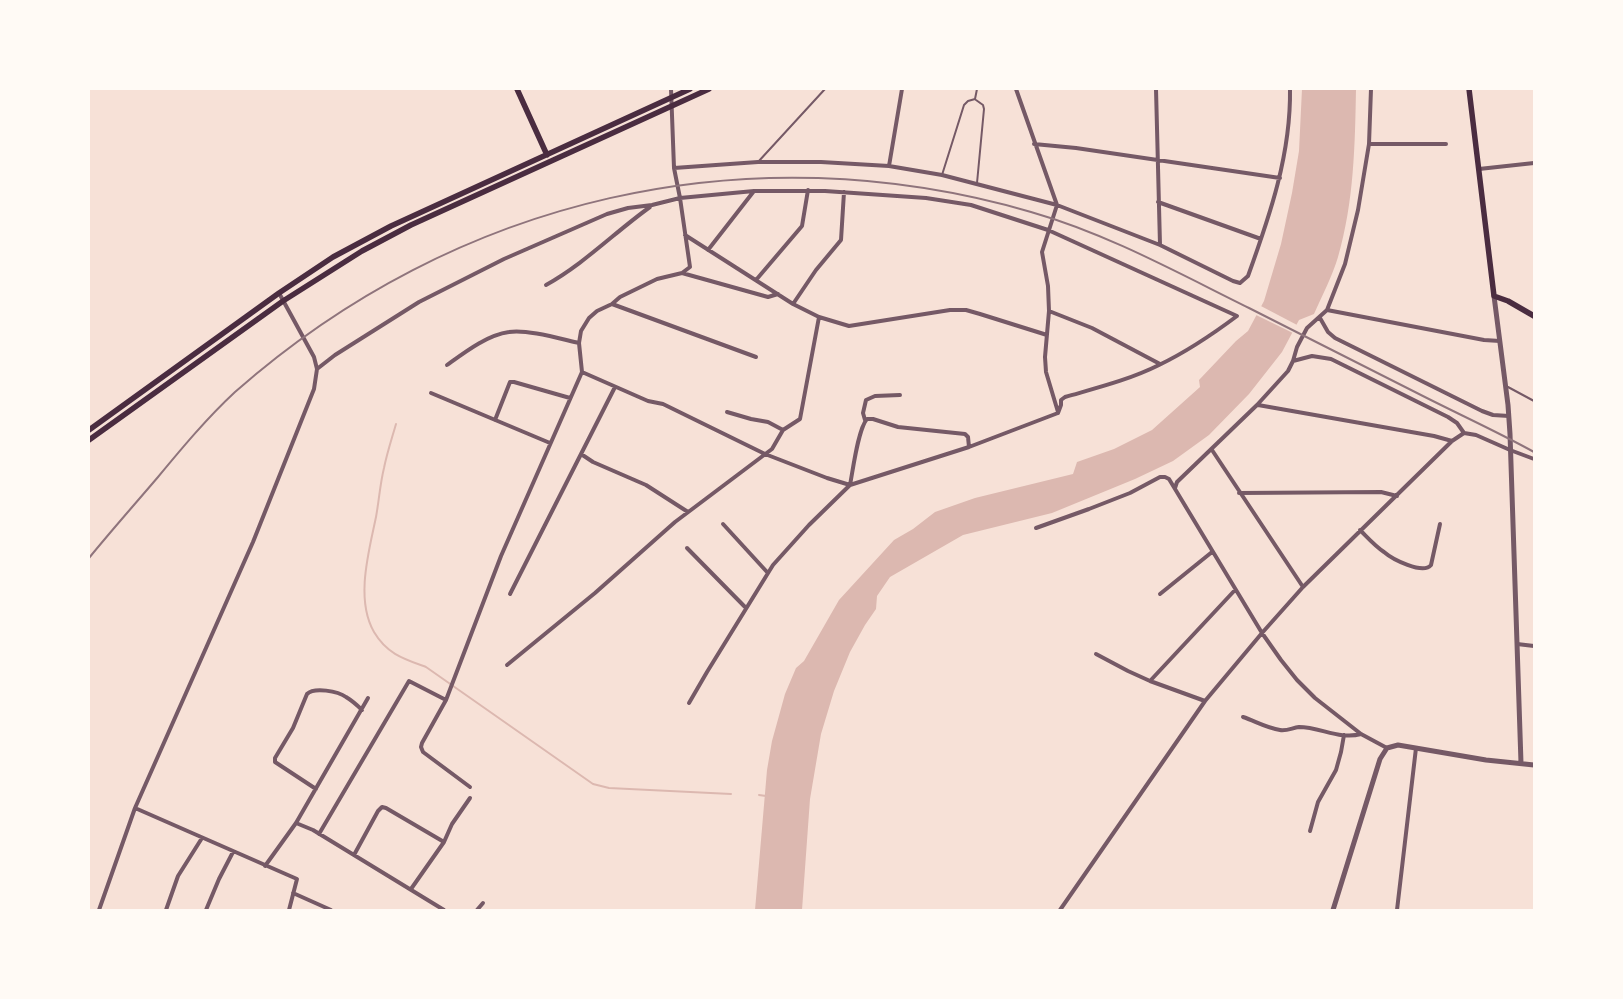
<!DOCTYPE html>
<style>
body{margin:0}
#map{position:relative;width:1623px;height:999px;overflow:hidden;background:#f7e1d7;font-family:Barlow,sans-serif}
canvas{display:block}
.frame{position:absolute;inset:0;border:90px solid #fffaf5;pointer-events:none}
</style>
<div id="map">
<canvas width="1623" height="999"></canvas>
<div class="frame"></div>
</div>
<script>
const ctx = document.querySelector('canvas').getContext('2d');
ctx.lineJoin = 'round';
function fillPath(path, color) { ctx.fillStyle = color; ctx.fill(path, 'evenodd'); }
function trace(path, color, width, dash) { ctx.strokeStyle = color; ctx.lineWidth = width; ctx.lineCap = dash ? 'butt' : 'round'; ctx.setLineDash(dash || []); ctx.stroke(path); }
fillPath(new Path2D(`
 M 1302,89 L 1356,89 C 1355,145 1354,202 1338,257 C 1332,277 1322,296 1314,314 L 1299,320 L 1282,352 L 1249,394 L 1209,435 L 1173,461 L 1135,479 L 1052,513 L 963,535 L 890,577 L 877,596 L 876,609 L 865,625 L 850,652 L 834,691 L 821,734 L 810,799 L 802,910 L 755,910 L 767,770 L 772,741 L 785,694 L 796,668 L 804,661 L 839,600 L 894,540 L 913,529 L 935,512 L 975,498 L 1073,474 L 1077,462 L 1114,449 L 1152,430 L 1200,387 L 1199,380 L 1236,341 L 1248,331 L 1264,301 L 1281,244 L 1292,193 L 1299,151 Z`), '#dcb8b0');
fillPath(new Path2D(`
 M 1259,305 L 1299,326 L 1295,334 L 1254,314 Z`), '#f7e1d7');
trace(new Path2D(`
 M 396,424 C 392,438 387,453 384,468 C 380,484 379,501 376,517 C 369,551 355,599 374,632 C 387,654 404,659 426,667 L 593,784 L 609,788 L 731,794
 M 759,795 L 766,796`), '#dcb8b0', 2);
trace(new Path2D(`
 M 976,100 L 983,105 L 984,109 L 977,183
 M 758,162 L 825,89
 M 942,175 L 964,105 L 968,101 L 975,99 L 977,89
 M 1508,387 L 1534,401`), '#755966', 2);
trace(new Path2D(`
 M 1016,89 L 1057,205 L 1042,252 L 1048,286 L 1049,311 L 1045,357 L 1046,372 L 1058,412
 M 1156,89 L 1160,245
 M 1034,144 L 1076,148 L 1280,178
 M 1369,144 L 1446,144
 M 889,166 L 902,89
 M 674,168 L 758,162 L 821,162 L 889,166 L 942,175 L 1057,205 L 1160,245 L 1233,281 L 1240,283 L 1248,276 C 1270,215 1291,154 1290,89
 M 1479,169 L 1534,163
 M 1158,202 L 1261,239
 M 685,235 L 793,304 L 819,317 L 849,326 L 950,310 L 966,310 L 980,314 L 1047,335
 M 708,250 L 754,191
 M 682,273 L 768,297 L 778,294
 M 756,280 L 802,226 L 808,190
 M 546,285 C 584,264 615,232 650,207
 M 612,304 L 756,357
 M 793,304 L 816,270 L 841,240 L 844,192
 M 1327,310 L 1484,340 L 1500,341
 M 1049,311 L 1092,328 L 1160,364
 M 1320,318 L 1328,332 L 1335,338 L 1482,411 L 1493,415 L 1509,416
 M 1293,361 L 1312,356 L 1331,359 L 1448,417 L 1457,423 L 1464,433
 M 447,365 C 465,352 487,335 509,332 C 527,329 561,339 579,343
 M 317,369 L 335,355 L 419,302 L 504,259 L 607,214 L 628,208 L 652,205 L 680,198 L 754,191 L 825,191 L 926,198 L 971,205 L 1048,230 L 1237,316 C 1213,334 1186,352 1159,365 C 1129,380 1096,388 1065,397 L 1061,400 L 1061,405 L 1058,413
 M 582,372 L 648,401 L 663,404 L 765,454 L 827,478 L 850,485 L 969,447 L 1058,413
 M 582,372 L 579,343 L 581,331 L 589,318 L 597,311 L 612,304 L 620,297 L 657,279 L 682,273 L 690,267 L 680,198 L 674,168 L 671,89
 M 431,393 L 550,443
 M 1258,405 L 1434,436 L 1452,441
 M 727,412 L 751,419 L 768,422 L 783,430
 M 495,420 L 510,382 L 514,382 L 570,398
 M 865,420 L 863,413 L 866,400 L 875,396 L 900,395
 M 1464,433 L 1476,435 L 1510,450 L 1534,459
 M 1212,450 L 1303,587
 M 581,454 L 593,462 L 646,485 L 688,512
 M 850,485 C 853,470 858,429 867,419 L 873,419 L 898,427 L 965,434 L 968,437 L 969,447
 M 1175,488 L 1177,482 L 1257,405 L 1288,371 L 1293,361 L 1297,347 L 1307,328 L 1327,310 L 1345,264 L 1358,210 L 1369,144 L 1371,89
 M 1239,493 L 1381,492 L 1397,496
 M 723,524 L 767,572
 M 1036,528 L 1089,509 L 1130,493 L 1160,477 L 1165,477 L 1169,479 L 1262,633 L 1281,660 L 1297,680 L 1315,698 L 1361,734 L 1387,748
 M 1360,530 C 1368,538 1375,546 1384,552 C 1392,559 1423,575 1431,565 L 1440,524
 M 687,548 L 746,608
 M 510,594 L 615,387
 M 1160,594 L 1212,552
 M 1517,644 L 1534,646
 M 1096,654 L 1128,671 L 1150,681 L 1235,590
 M 507,665 L 595,593 L 675,522 L 772,449 L 783,430 L 800,419 L 819,317
 M 1150,681 L 1205,701
 M 689,703 L 707,672 L 773,565 L 809,525 L 850,485
 M 1243,717 C 1255,721 1267,728 1280,730 C 1287,731 1292,728 1299,727 C 1320,727 1340,740 1361,734
 M 470,787 L 423,752 L 421,747 L 422,743 L 446,700 L 501,556 L 582,372
 M 316,789 L 275,762 L 275,758 L 293,728 L 307,694 C 314,687 338,691 346,697 C 351,700 357,705 362,710
 M 135,808 L 297,879 L 289,910
 M 296,823 L 313,830 L 444,910
 M 1310,831 L 1318,802 L 1336,770 L 1341,752 L 1344,735
 M 319,834 L 409,681 L 446,700
 M 354,855 L 378,811 L 382,807 L 386,808 L 444,842
 M 265,866 L 296,823 L 368,698
 M 411,889 L 444,842 L 452,824 L 470,798
 M 293,893 L 331,910
 M 99,910 L 135,808 L 253,542 L 314,389 L 317,369 L 314,357 L 279,293
 M 166,910 L 178,876 L 202,838
 M 206,910 L 219,879 L 233,852
 M 477,910 L 483,903
 M 1060,910 L 1205,701 L 1262,633 L 1303,587 L 1452,441 L 1464,433
 M 1397,910 L 1416,748`), '#755966', 4);
trace(new Path2D(`
 M 1494,296 L 1508,405 L 1510,434 L 1521,763
 M 1333,910 L 1380,759 L 1387,748 L 1398,745 L 1486,760 L 1534,765`), '#755966', 5);
trace(new Path2D(`
 M 517,89 L 547,155
 M 1469,89 L 1494,296 L 1508,301 L 1534,316
 M 89,430 L 279,293 L 333,257 L 391,226 L 690,89
 M 89,440 L 283,301 L 362,251 L 411,225 L 709,89`), '#4a2c40', 5.5);
trace(new Path2D(`
 M 89,558 C 111,531 135,504 158,477 C 182,448 207,418 235,392 C 456,197 748,130 1031,212 C 1108,234 1178,273 1249,308 C 1305,336 1361,365 1417,393 C 1456,413 1496,431 1534,452`), '#8f747c', 2);
</script>
